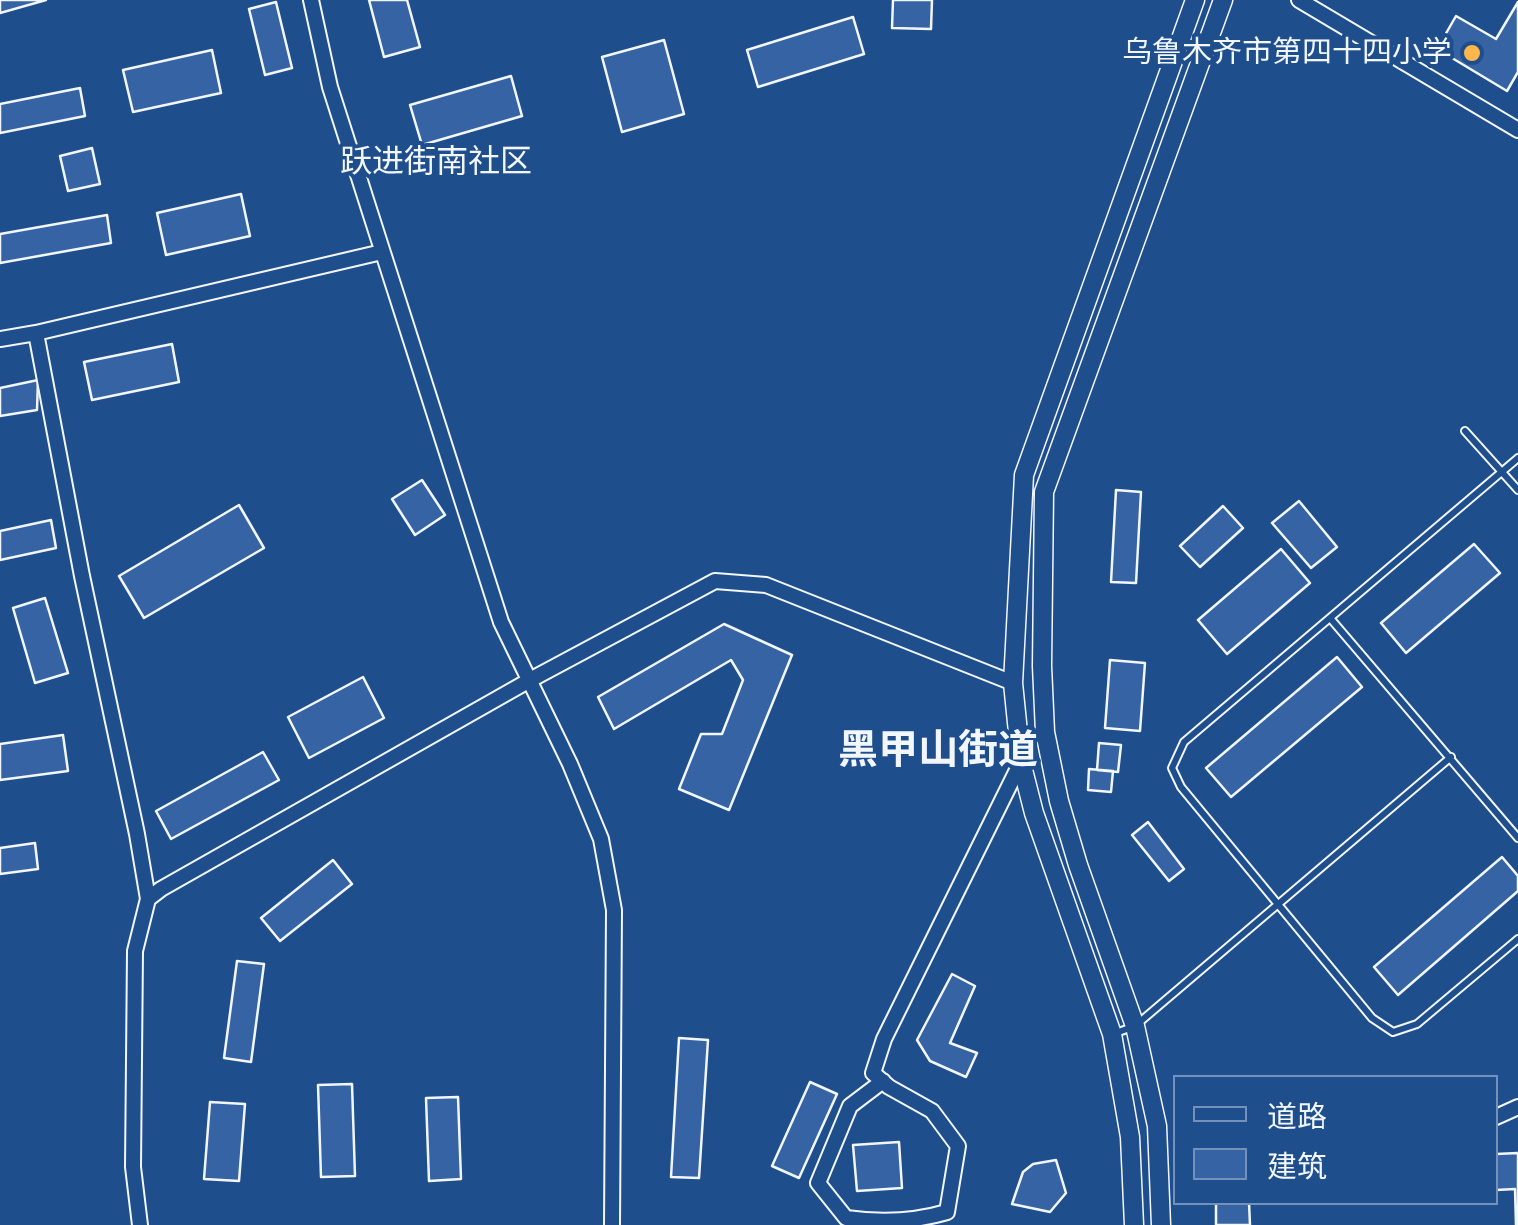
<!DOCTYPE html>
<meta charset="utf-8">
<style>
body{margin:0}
#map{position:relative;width:1518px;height:1225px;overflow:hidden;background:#1f4e8c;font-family:Raleway,"Noto Sans SC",sans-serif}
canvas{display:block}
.legend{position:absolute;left:1173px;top:1075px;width:325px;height:130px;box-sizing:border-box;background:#1f4e8c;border:2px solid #7391ba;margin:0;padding:12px 18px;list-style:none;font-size:30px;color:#f2f6ff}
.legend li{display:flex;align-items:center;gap:20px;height:50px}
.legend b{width:50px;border:2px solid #7391ba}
</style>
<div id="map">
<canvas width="1518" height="1225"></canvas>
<ul class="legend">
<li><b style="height:12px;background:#1f4e8c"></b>道路</li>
<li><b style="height:28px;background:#3563a3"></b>建筑</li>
</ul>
</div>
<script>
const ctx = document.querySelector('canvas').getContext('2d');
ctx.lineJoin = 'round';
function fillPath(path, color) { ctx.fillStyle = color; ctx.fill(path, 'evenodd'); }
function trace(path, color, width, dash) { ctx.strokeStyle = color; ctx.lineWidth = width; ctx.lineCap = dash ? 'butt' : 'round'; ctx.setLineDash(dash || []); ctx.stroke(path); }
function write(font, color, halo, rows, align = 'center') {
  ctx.font = font + ' Raleway,"Noto Sans SC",sans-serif'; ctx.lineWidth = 8; ctx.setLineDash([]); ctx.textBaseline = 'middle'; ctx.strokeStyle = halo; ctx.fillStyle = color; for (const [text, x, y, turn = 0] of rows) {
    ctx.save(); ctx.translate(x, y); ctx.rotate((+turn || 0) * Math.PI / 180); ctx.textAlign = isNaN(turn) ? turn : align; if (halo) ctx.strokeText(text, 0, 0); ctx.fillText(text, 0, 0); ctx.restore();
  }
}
const building = new Path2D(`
 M 0,0 L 46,0 L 0,13 Z
 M 369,0 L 407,0 L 420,47 L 384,57 Z
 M 893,0 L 932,0 L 931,29 L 892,28 Z
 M 276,2 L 292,68 L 265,75 L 249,9 Z
 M 1518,2 L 1518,72 L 1507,91 L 1437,49 L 1456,16 L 1496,39 Z
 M 853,17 L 864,54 L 758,87 L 747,50 Z
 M 664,40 L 684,114 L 622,132 L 602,57 Z
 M 212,50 L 221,93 L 133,112 L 123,70 Z
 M 511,76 L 522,116 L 422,145 L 410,105 Z
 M 80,88 L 85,116 L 0,133 L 0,104 Z
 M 92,148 L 100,184 L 68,191 L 60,156 Z
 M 241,194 L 250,236 L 166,255 L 157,213 Z
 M 107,215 L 111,243 L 0,263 L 0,234 Z
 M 172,344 L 179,382 L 92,400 L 84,362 Z
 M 38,380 L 37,410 L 0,416 L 0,388 Z
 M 422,480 L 445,515 L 415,535 L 392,499 Z
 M 1116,490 L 1141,492 L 1136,583 L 1111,582 Z
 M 1299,501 L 1337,547 L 1311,568 L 1272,523 Z
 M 239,505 L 264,548 L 144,618 L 119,576 Z
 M 1223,506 L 1243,528 L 1200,567 L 1180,546 Z
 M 51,520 L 56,548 L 0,560 L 0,531 Z
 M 1474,544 L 1500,573 L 1406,653 L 1381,623 Z
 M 1281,549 L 1310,583 L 1227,654 L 1198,620 Z
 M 45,598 L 68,673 L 35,683 L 13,608 Z
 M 724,624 L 792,655 L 729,810 L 679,789 L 701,734 L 722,734 L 743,680 L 731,660 L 614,729 L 598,697 Z
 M 1337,657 L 1362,687 L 1231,797 L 1206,768 Z
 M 1110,660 L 1145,663 L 1140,731 L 1105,728 Z
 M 363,677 L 384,718 L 309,758 L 288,717 Z
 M 63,735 L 68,771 L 0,780 L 0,744 Z
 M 1099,743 L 1121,745 L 1118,772 L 1097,770 Z
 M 263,752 L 279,780 L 171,839 L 156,811 Z
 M 1089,769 L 1113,771 L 1111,792 L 1088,790 Z
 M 1148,822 L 1184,869 L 1169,881 L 1132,835 Z
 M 35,843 L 38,869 L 0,874 L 0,848 Z
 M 1502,857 L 1518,876 L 1518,891 L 1398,995 L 1374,967 Z
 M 333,860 L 352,884 L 280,941 L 261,918 Z
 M 237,961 L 264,964 L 251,1062 L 224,1058 Z
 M 952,974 L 975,986 L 950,1043 L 977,1053 L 966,1077 L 930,1061 L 917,1040 Z
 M 679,1038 L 708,1040 L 699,1178 L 671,1177 Z
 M 810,1082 L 837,1094 L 799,1178 L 772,1166 Z
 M 352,1084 L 355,1176 L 321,1177 L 318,1085 Z
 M 458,1097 L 461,1179 L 429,1181 L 426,1098 Z
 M 210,1102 L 245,1104 L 239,1181 L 204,1179 Z
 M 899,1142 L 902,1188 L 857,1191 L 853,1145 Z
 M 1518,1153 L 1518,1225 L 1516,1225 L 1515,1189 L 1496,1190 L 1496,1154 Z
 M 1056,1160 L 1066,1193 L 1050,1212 L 1012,1204 L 1023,1172 L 1033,1164 Z
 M 1216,1202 L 1249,1202 L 1250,1225 L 1216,1225 Z`);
fillPath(building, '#3563a3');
trace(building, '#f2f6ff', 2.5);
const service = new Path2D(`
 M 1465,431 L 1518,490
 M 1518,458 L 1184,742 L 1172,768 L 1181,787 L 1372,1018 L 1393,1032 L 1417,1024 L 1518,939
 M 1330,618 L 1518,838
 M 1113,1034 L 1135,1026 L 1451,757`);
const minor = new Path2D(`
 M 311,0 L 330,87 L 501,622 L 570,764 L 601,839 L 614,910 L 612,1225
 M 1299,0 L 1518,130
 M 36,333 L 82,576 L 137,834 L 148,899 L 135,951 L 133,1167 L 140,1225
 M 0,339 L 36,333 L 382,252
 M 148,899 L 161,889 L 530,680 L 715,581 L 766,585 L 1013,683
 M 883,1081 L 850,1106 L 818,1183 L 846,1218 C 881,1223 913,1222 947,1212 L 958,1146 L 932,1111 L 889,1087 L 873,1073 L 884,1039 L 1021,762
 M 1496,1117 L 1518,1107`);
const tertiary = new Path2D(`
 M 1134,1225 L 1130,1137 L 1112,1034 L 1034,813 L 1021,762 L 1013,683 L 1024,475 L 1195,0
 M 1161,1225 L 1157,1126 L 1135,1026 L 1078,865 L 1059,801 L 1045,732 L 1042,666 L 1044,492 L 1223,0`);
trace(service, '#f2f6ff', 10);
trace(minor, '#f2f6ff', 18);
trace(tertiary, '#f2f6ff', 21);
trace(service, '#1f4e8c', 6);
trace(minor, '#1f4e8c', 14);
trace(tertiary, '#1f4e8c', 18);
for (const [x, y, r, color] of [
 [1472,53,10,"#ffb74d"]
]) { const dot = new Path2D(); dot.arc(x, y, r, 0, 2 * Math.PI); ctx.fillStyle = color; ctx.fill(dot); trace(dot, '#1f4e8c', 4); }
write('30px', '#f2f6ff', '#1f4e8c', [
 ["乌鲁木齐市第四十四小学",1452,53]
], 'right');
write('32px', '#f2f6ff', '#1f4e8c', [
 ["跃进街南社区",436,162]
]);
write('bold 40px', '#f2f6ff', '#1f4e8c', [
 ["黑甲山街道",938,751]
]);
</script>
